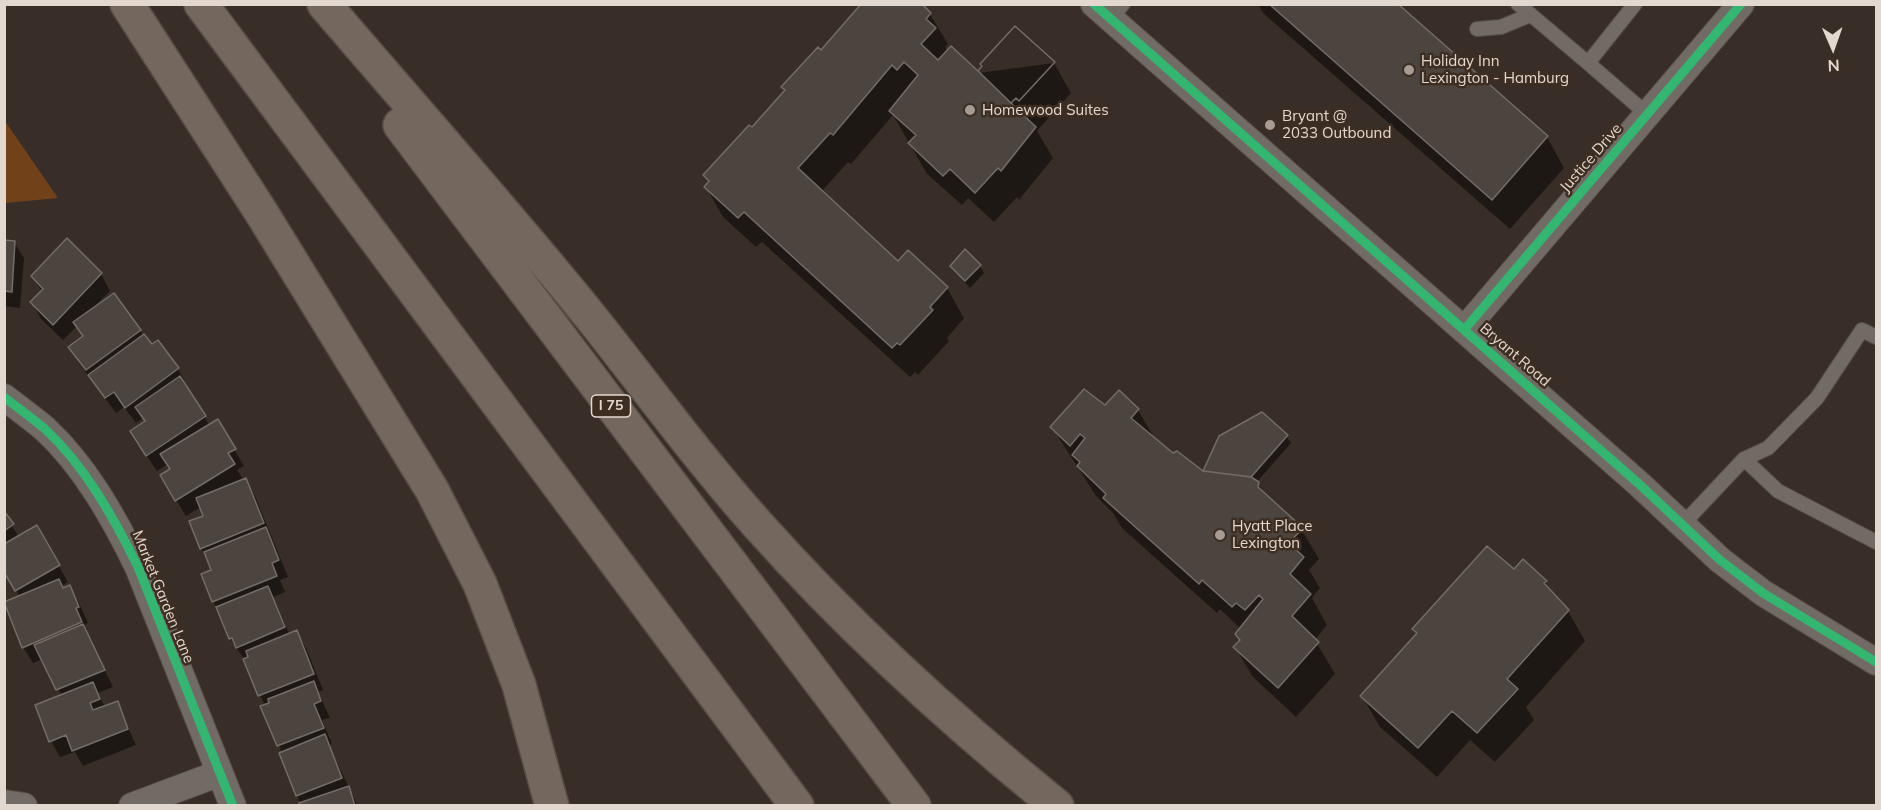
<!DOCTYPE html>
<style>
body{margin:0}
#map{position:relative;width:1881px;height:810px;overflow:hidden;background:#382e27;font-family:Mulish,sans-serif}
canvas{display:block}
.frame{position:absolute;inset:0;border:6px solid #e2d8d0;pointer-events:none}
.north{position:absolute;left:1803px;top:18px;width:60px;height:60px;-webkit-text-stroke:4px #3e2d21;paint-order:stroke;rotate:178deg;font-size:16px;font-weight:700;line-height:24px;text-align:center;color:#e2d8d0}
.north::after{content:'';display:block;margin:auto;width:21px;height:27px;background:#e2d8d0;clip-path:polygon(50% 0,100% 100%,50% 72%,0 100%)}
</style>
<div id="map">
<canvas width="1881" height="810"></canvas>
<div class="frame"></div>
<div class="north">N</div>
</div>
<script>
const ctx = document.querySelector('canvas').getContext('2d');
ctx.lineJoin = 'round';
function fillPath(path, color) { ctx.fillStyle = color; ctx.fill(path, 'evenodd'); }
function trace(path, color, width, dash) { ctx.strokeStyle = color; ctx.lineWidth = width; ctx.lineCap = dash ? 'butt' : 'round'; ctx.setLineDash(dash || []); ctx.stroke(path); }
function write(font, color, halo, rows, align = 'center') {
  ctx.font = font + ' Mulish,sans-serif'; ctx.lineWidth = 5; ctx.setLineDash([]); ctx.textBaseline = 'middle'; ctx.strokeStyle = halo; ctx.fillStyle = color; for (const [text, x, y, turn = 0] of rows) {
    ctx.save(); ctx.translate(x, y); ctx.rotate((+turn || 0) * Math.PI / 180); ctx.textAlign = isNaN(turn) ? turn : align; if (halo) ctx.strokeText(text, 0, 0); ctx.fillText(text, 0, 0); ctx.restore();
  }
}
fillPath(new Path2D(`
 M 4,121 L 5,121 L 58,198 L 5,203 Z`), '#714219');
fillPath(new Path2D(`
 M 1258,4 L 1395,4 L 1547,137 L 1564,168 L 1510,229 L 1263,13 Z
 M 930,14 L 948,44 L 945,47 L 948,52 L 978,73 L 1054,63 L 1071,93 L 1037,131 L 1053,158 L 1019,200 L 1017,197 L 994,222 L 968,198 L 962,205 L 927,174 L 893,115 L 851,164 L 848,162 L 821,192 L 898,263 L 947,288 L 964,318 L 947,338 L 949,341 L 918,375 L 915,372 L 910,377 L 762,242 L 756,247 L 723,217 L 706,187 L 709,183 L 705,175 L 785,92 L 783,87 L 821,52 Z
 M 4,241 L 14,242 L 24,258 L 20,308 L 4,306 Z
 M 951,266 L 980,266 L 984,273 L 970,288 Z
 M 101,274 L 110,291 L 96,305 L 114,295 L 151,346 L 158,342 L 178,369 L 187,385 L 185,387 L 210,426 L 217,421 L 244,466 L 237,470 L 255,496 L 288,577 L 280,580 L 285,592 L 273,597 L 290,635 L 297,632 L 306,648 L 323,690 L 318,692 L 330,718 L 322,720 L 332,744 L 329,746 L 358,806 L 301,806 L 265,706 L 245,660 L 230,639 L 202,575 L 213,571 L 201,548 L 205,516 L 201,507 L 186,516 L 171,492 L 171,470 L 168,464 L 157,471 L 141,448 L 145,423 L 143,418 L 136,423 L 124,407 L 116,413 L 79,363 L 70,347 L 84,338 L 77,326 L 63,340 L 41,319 L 32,302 L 42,292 L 33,277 Z
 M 1105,407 L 1138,410 L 1156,441 L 1172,455 L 1202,473 L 1286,436 L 1291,443 L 1257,482 L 1265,496 L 1301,529 L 1319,559 L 1309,570 L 1320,588 L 1312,598 L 1327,625 L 1315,640 L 1335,674 L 1296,717 L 1253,677 L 1235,647 L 1241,641 L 1241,629 L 1220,609 L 1217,613 L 1122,528 L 1113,513 L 1096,496 L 1052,427 Z
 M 4,514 L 19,537 L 36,527 L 68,582 L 61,586 L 63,589 L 69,587 L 79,603 L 88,623 L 84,625 L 89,639 L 113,687 L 98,693 L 105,707 L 117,703 L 136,745 L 83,766 L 75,752 L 60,757 L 51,741 L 62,696 L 43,659 L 33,663 L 23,647 L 20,597 L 8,576 L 4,578 Z
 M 1514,571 L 1545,581 L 1554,596 L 1568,611 L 1585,641 L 1526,707 L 1534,720 L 1495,762 L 1470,740 L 1437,777 L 1380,727 L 1362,696 L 1418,635 L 1414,629 Z`), '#0007');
const building = new Path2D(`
 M 861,4 L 922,4 L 931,13 L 926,19 L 936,28 L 921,44 L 938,60 L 951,46 L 978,71 L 982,66 L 980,64 L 1015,26 L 1055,62 L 1019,101 L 1016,98 L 1011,103 L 1036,127 L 1001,171 L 998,168 L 975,193 L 950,169 L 943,176 L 908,143 L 916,135 L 889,111 L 918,75 L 904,62 L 897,70 L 892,65 L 833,135 L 830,133 L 798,168 L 898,261 L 908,250 L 948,287 L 930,307 L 933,310 L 900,345 L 897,343 L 892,348 L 744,212 L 738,218 L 704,187 L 709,181 L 703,175 L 749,125 L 752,127 L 785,90 L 781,87 L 818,47 L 821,50 Z
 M 1269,4 L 1398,4 L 1548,136 L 1492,200 Z
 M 1015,26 L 1055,62 L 1019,101 L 1016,98 L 1011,103 L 978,71 L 982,66 L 980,64 Z
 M 67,238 L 102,273 L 53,325 L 30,302 L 43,289 L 31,276 Z
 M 4,240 L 15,241 L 12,292 L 4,291 Z
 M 965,249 L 981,265 L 965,281 L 950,266 Z
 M 114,293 L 141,330 L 86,370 L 68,347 L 83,336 L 73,322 Z
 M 144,334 L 152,344 L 158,340 L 179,368 L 125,408 L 114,392 L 105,398 L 88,375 Z
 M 180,376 L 206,416 L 146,456 L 130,431 L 145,421 L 135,407 Z
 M 1084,389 L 1105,405 L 1119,390 L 1139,409 L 1131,418 L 1173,453 L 1177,451 L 1203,471 L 1251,477 L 1259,482 L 1258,487 L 1303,528 L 1289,543 L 1304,557 L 1290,574 L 1311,594 L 1292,616 L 1319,642 L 1278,688 L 1233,647 L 1240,640 L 1235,634 L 1263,599 L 1259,595 L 1245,610 L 1236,603 L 1232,607 L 1202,580 L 1199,584 L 1103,498 L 1106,494 L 1077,466 L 1080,462 L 1072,455 L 1085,438 L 1080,434 L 1070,446 L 1050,427 Z
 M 1262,412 L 1288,435 L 1251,477 L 1203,471 L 1219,436 Z
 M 218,419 L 236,449 L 228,453 L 235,464 L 175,501 L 160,475 L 170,469 L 160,454 Z
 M 246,478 L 264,523 L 200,549 L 189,521 L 203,516 L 196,498 Z
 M 4,511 L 14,524 L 4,531 Z
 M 37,525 L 60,565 L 15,591 L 4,572 L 4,544 Z
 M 266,527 L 279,560 L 272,563 L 277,576 L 212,602 L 201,574 L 211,570 L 204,552 Z
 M 1487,546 L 1514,569 L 1523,559 L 1547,581 L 1544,583 L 1569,610 L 1507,679 L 1518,689 L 1477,733 L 1452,711 L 1418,748 L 1360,696 L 1417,633 L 1412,629 Z
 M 59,579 L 63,588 L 70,585 L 79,607 L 76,608 L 82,622 L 22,648 L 4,602 Z
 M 268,586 L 285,627 L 236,648 L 232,638 L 229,639 L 216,607 Z
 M 83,624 L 105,670 L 56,690 L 34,645 Z
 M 297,630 L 314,674 L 258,696 L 243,659 L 248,657 L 246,651 Z
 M 314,681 L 321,701 L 314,704 L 324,728 L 277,746 L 260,706 L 269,703 L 268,699 Z
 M 93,682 L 100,699 L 90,703 L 93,710 L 118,701 L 128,729 L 72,751 L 66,735 L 49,742 L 35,705 Z
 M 325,734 L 342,778 L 296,796 L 279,753 Z
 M 349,786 L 355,806 L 299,806 L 299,803 Z`);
fillPath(building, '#4c453f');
trace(building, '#746c66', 1.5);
const lane = new Path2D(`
 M 1518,4 L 1588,63
 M 1635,4 L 1588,63 L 1648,115
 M 1110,19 L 1123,4
 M 1477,29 L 1501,27 L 1530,15
 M 1744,459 L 1778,491 L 1876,542
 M 1682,525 L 1744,459 L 1768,448 L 1817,398 L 1862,330 L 1876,337`);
const street = new Path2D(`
 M 1094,4 L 1639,484 L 1720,560 L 1763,593 L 1876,662
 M 1464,330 L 1741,4
 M 4,397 C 18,408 32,418 45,429 C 85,466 114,518 138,567 L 233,806
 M 4,803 L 24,806
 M 132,806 L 220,773`);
const highway = new Path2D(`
 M 127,4 L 261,212 L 432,490 L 480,584 L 519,685 L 552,806
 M 201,4 L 797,806
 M 324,4 C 413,108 504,210 590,316 C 646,386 698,458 758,525 C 849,627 951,720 1057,806
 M 400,125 L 914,806`);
trace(lane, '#554d46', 16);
trace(street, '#554d46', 28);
trace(highway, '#554d46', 36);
trace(lane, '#726a65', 14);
trace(street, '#726a65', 26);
trace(highway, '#74675e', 33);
trace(new Path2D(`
 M 1094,4 L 1639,484 L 1720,560 L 1763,593 L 1876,662
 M 1464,330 L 1741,4
 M 4,397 C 18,408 32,418 45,429 C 85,466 114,518 138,567 L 233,806`), '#33b770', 9);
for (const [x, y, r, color] of [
 [1409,70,6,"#a69c95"],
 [970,110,6,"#a69c95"],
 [1270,125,6,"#a69c95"],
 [1220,535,6,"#a69c95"]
]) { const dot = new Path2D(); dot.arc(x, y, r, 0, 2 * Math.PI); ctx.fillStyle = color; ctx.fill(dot); trace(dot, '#3e2d21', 2); }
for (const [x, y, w] of [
 [611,406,39]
]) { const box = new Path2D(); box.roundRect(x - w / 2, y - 11, w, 22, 4.5); ctx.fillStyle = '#3e2d21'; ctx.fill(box); trace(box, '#e2d8d0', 1.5); }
write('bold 14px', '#e2d8d0', null, [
 ["I 75",611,406]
]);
write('15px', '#e2d8d0', '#3e2d21', [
 ["Holiday Inn",1421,61],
 ["Lexington - Hamburg",1421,78],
 ["Homewood Suites",982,110],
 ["Bryant @",1282,116],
 ["2033 Outbound",1282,133],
 ["Hyatt Place",1232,526],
 ["Lexington",1232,543]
], 'left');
write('15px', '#e2d8d0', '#3e2d21', [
 ["Justice Drive",1591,158,-49],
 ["Bryant Road",1515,355,41],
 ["Market Garden Lane",163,597,68]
]);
</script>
